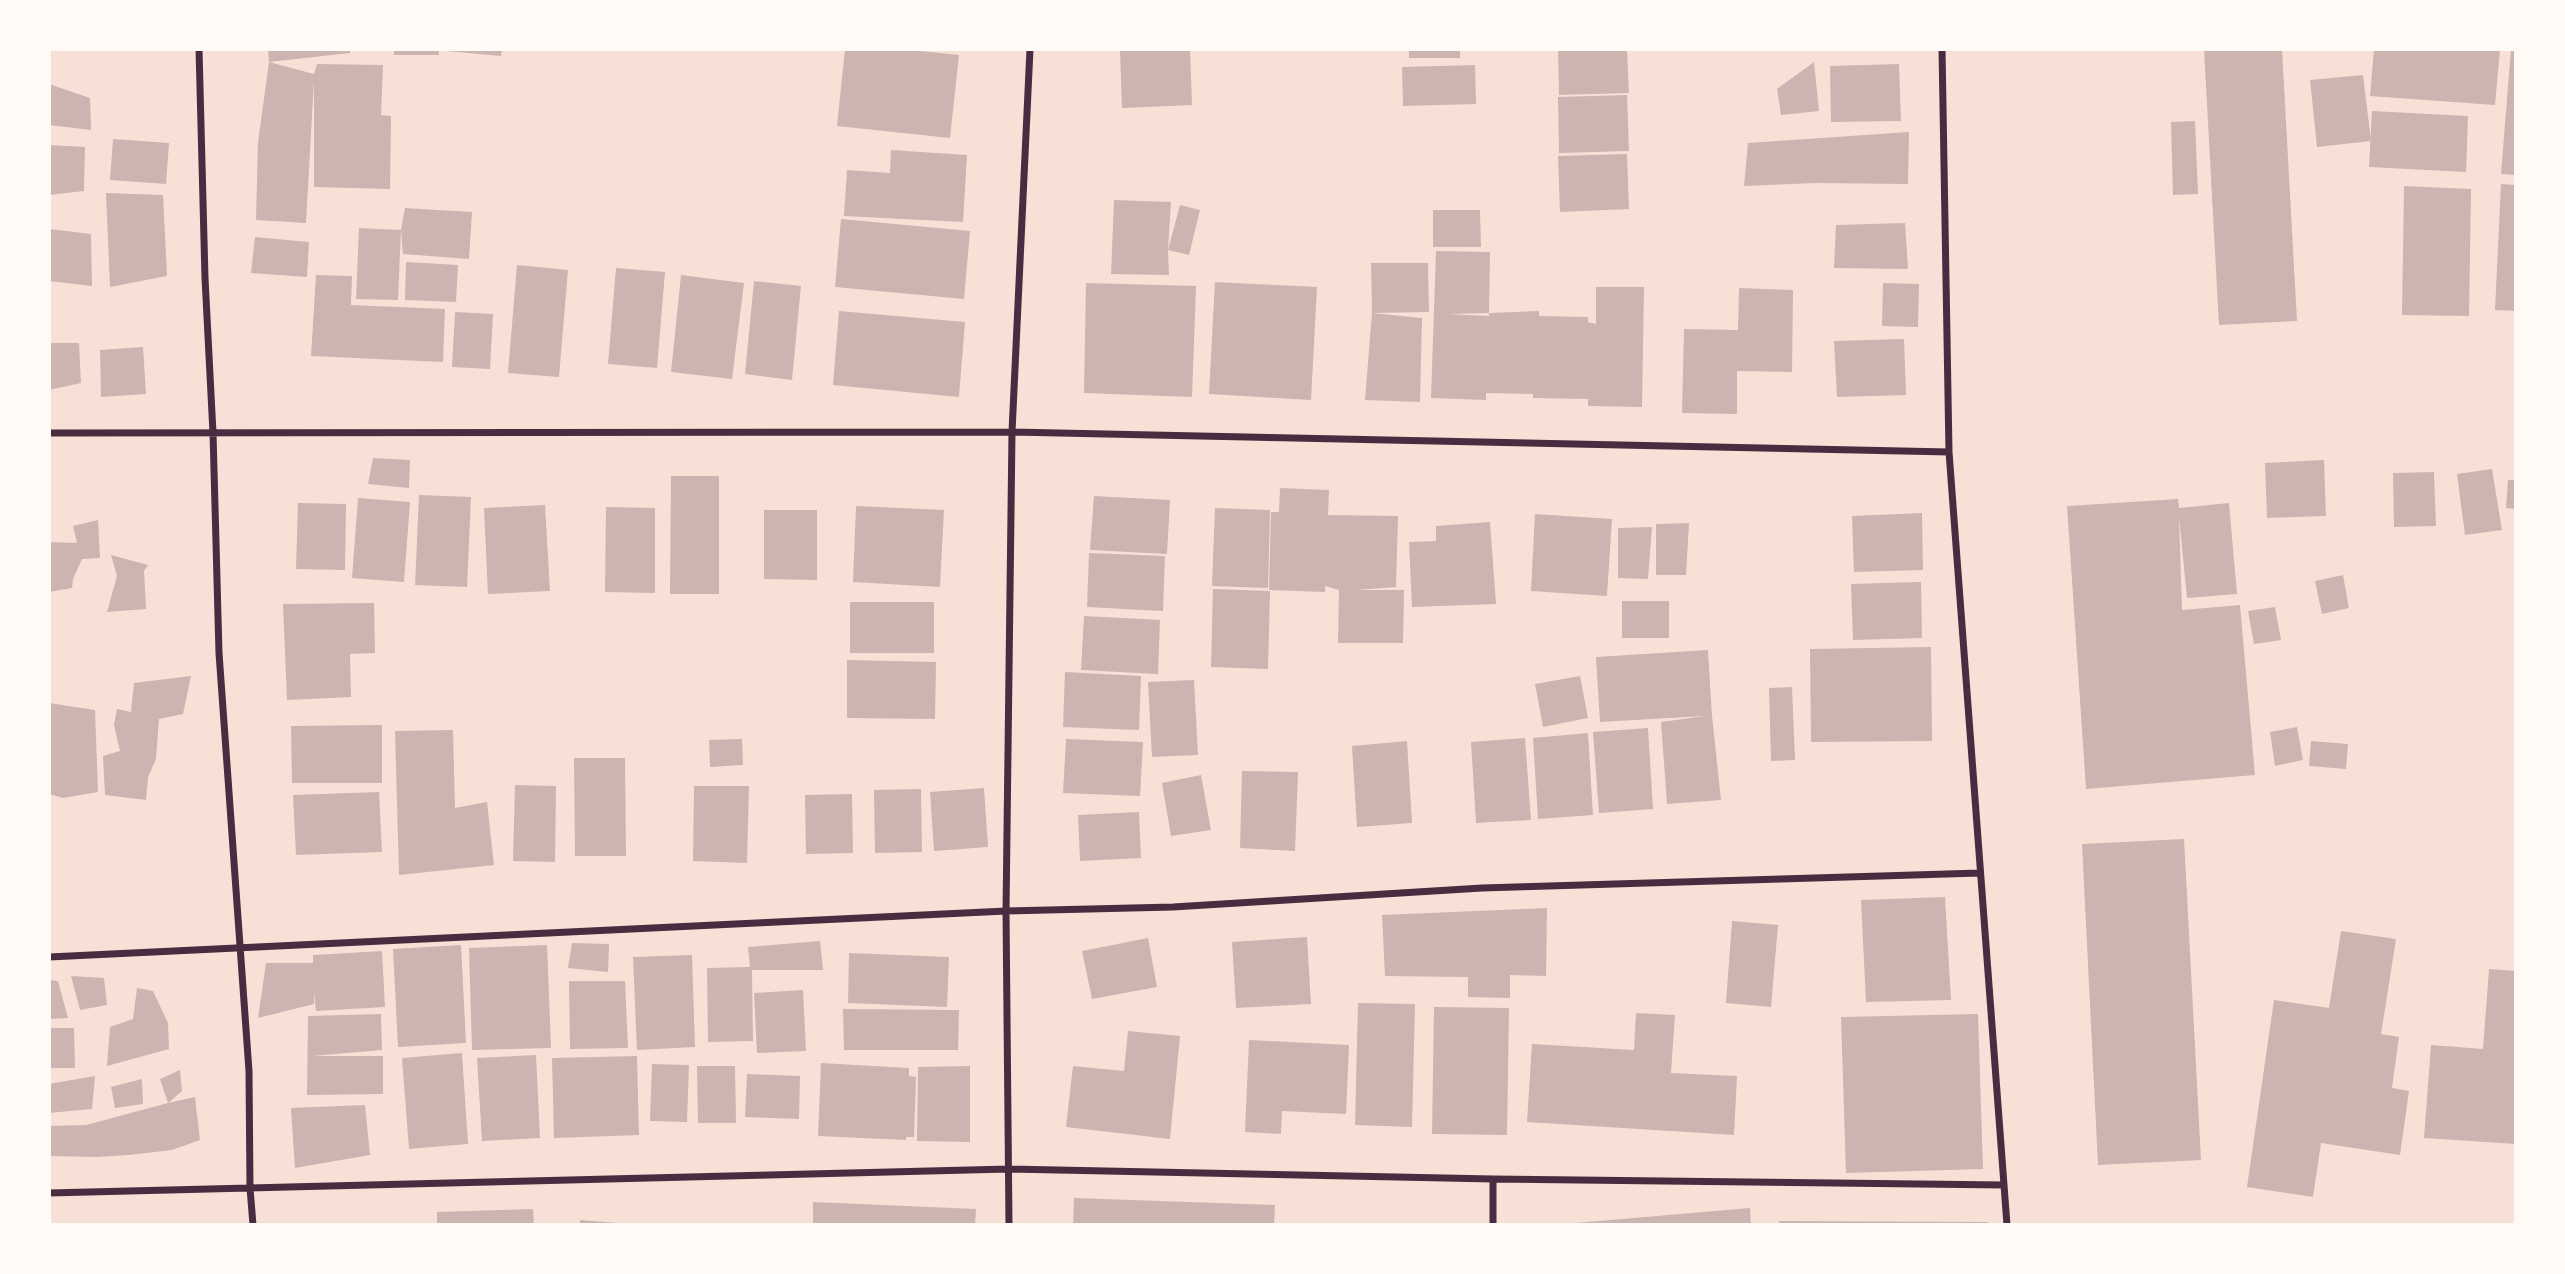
<!DOCTYPE html>
<style>
body{margin:0}
#map{position:relative;width:2565px;height:1274px;overflow:hidden;background:#f7e1d7;font-family:Commissioner,sans-serif}
canvas{display:block}
.frame{position:absolute;inset:0;border:51px solid #fffaf5;pointer-events:none}
</style>
<div id="map">
<canvas width="2565" height="1274"></canvas>
<div class="frame"></div>
</div>
<script>
const ctx = document.querySelector('canvas').getContext('2d');
ctx.lineJoin = 'round';
function fillPath(path, color) { ctx.fillStyle = color; ctx.fill(path, 'evenodd'); }
function trace(path, color, width, dash) { ctx.strokeStyle = color; ctx.lineWidth = width; ctx.lineCap = dash ? 'butt' : 'round'; ctx.setLineDash(dash || []); ctx.stroke(path); }
fillPath(new Path2D(`
 M 268,49 L 350,49 L 350,53 L 269,62 L 314,74 L 317,64 L 383,65 L 381,115 L 391,116 L 390,189 L 314,187 L 314,80 L 306,223 L 256,220 L 258,142 L 269,62 Z
 M 394,49 L 439,49 L 439,55 L 394,55 Z
 M 446,49 L 502,49 L 501,56 L 446,51 Z
 M 845,49 L 901,49 L 959,55 L 950,138 L 837,126 Z
 M 1190,49 L 1192,105 L 1122,108 L 1120,51 Z
 M 1409,49 L 1460,49 L 1460,58 L 1409,58 Z
 M 1558,49 L 1627,49 L 1629,93 L 1559,95 Z
 M 2204,49 L 2282,49 L 2297,321 L 2219,325 Z
 M 2374,49 L 2500,49 L 2495,105 L 2370,96 Z
 M 2511,49 L 2516,49 L 2516,175 L 2501,174 Z
 M 1814,62 L 1819,111 L 1781,115 L 1777,89 Z
 M 1899,64 L 1901,121 L 1831,122 L 1830,66 Z
 M 1475,65 L 1476,104 L 1403,106 L 1402,67 Z
 M 2363,75 L 2371,141 L 2317,147 L 2310,80 Z
 M 49,84 L 90,98 L 91,130 L 49,125 Z
 M 1627,95 L 1629,151 L 1559,153 L 1558,97 Z
 M 2372,111 L 2468,116 L 2466,172 L 2369,167 Z
 M 2195,121 L 2198,194 L 2173,195 L 2171,122 Z
 M 1909,132 L 1908,184 L 1815,183 L 1744,186 L 1748,143 Z
 M 113,139 L 169,143 L 166,184 L 110,180 Z
 M 49,145 L 85,147 L 84,191 L 49,195 Z
 M 891,150 L 967,155 L 963,222 L 844,216 L 847,170 L 890,173 Z
 M 1627,154 L 1629,209 L 1560,212 L 1558,156 Z
 M 2501,184 L 2516,185 L 2516,311 L 2495,310 Z
 M 2404,186 L 2471,189 L 2469,316 L 2402,315 Z
 M 106,193 L 163,195 L 167,276 L 110,287 Z
 M 1114,200 L 1171,202 L 1168,250 L 1180,205 L 1200,210 L 1189,255 L 1168,250 L 1169,275 L 1111,274 Z
 M 405,208 L 472,212 L 469,259 L 403,254 L 401,230 L 398,300 L 356,299 L 359,228 L 401,230 Z
 M 1433,210 L 1480,210 L 1481,247 L 1433,247 Z
 M 841,219 L 970,231 L 964,299 L 835,287 Z
 M 1905,223 L 1908,269 L 1834,268 L 1836,225 Z
 M 49,229 L 91,234 L 92,286 L 49,281 Z
 M 255,237 L 309,242 L 307,277 L 251,273 Z
 M 1436,251 L 1490,252 L 1489,313 L 1447,314 L 1489,316 L 1489,313 L 1539,311 L 1539,316 L 1588,317 L 1588,322 L 1596,324 L 1596,287 L 1644,287 L 1642,407 L 1588,406 L 1588,399 L 1533,398 L 1533,394 L 1486,393 L 1486,400 L 1431,398 Z
 M 406,262 L 458,265 L 456,302 L 405,300 Z
 M 1371,263 L 1428,263 L 1429,312 L 1372,313 Z
 M 517,265 L 568,270 L 559,377 L 508,373 Z
 M 616,268 L 665,272 L 657,368 L 608,364 Z
 M 316,275 L 352,276 L 351,305 L 445,309 L 443,362 L 311,356 Z
 M 681,275 L 744,283 L 732,379 L 671,372 Z
 M 754,281 L 801,286 L 792,380 L 745,374 Z
 M 1215,282 L 1317,287 L 1311,400 L 1209,394 Z
 M 1086,283 L 1196,286 L 1192,397 L 1084,393 Z
 M 1883,283 L 1919,284 L 1918,327 L 1882,326 Z
 M 1739,288 L 1793,290 L 1792,372 L 1737,371 L 1737,414 L 1682,413 L 1684,329 L 1738,330 Z
 M 839,311 L 965,322 L 959,397 L 833,385 Z
 M 455,312 L 493,314 L 490,369 L 452,367 Z
 M 1372,313 L 1422,318 L 1420,402 L 1365,400 Z
 M 1904,339 L 1906,395 L 1837,397 L 1834,341 Z
 M 49,343 L 79,343 L 81,383 L 49,390 Z
 M 143,347 L 146,394 L 101,397 L 100,350 Z
 M 373,458 L 410,460 L 409,488 L 368,484 Z
 M 2324,460 L 2326,516 L 2267,518 L 2265,463 Z
 M 2492,469 L 2502,530 L 2465,535 L 2457,474 Z
 M 2434,472 L 2436,526 L 2394,527 L 2393,473 Z
 M 671,476 L 719,476 L 719,594 L 670,594 Z
 M 2508,480 L 2516,480 L 2516,509 L 2506,508 Z
 M 1280,488 L 1329,490 L 1328,515 L 1398,516 L 1396,587 L 1356,590 L 1404,590 L 1403,643 L 1338,643 L 1339,590 L 1325,586 L 1325,592 L 1269,590 L 1271,512 L 1279,512 Z
 M 419,495 L 471,497 L 467,587 L 415,585 Z
 M 1094,496 L 1170,500 L 1167,554 L 1090,550 Z
 M 358,498 L 410,502 L 404,582 L 352,578 Z
 M 2178,499 L 2179,508 L 2229,503 L 2237,594 L 2187,598 L 2179,517 L 2182,610 L 2240,605 L 2255,775 L 2086,789 L 2067,506 Z
 M 298,503 L 346,504 L 345,570 L 296,569 Z
 M 545,505 L 550,591 L 488,594 L 484,508 Z
 M 856,506 L 944,510 L 940,587 L 853,582 Z
 M 606,507 L 655,508 L 655,593 L 605,592 Z
 M 1215,508 L 1270,510 L 1268,588 L 1212,586 Z
 M 764,510 L 817,510 L 817,580 L 764,579 Z
 M 1922,513 L 1923,570 L 1854,572 L 1852,516 Z
 M 1535,514 L 1612,519 L 1607,596 L 1531,591 Z
 M 98,520 L 100,558 L 82,559 L 73,579 L 72,588 L 49,592 L 49,542 L 77,543 L 73,526 Z
 M 1490,522 L 1496,604 L 1412,607 L 1409,542 L 1436,541 L 1436,526 Z
 M 1689,523 L 1686,575 L 1656,575 L 1656,524 Z
 M 1652,527 L 1648,579 L 1618,578 L 1618,528 Z
 M 1089,553 L 1165,556 L 1163,611 L 1087,607 Z
 M 111,555 L 148,565 L 144,571 L 146,609 L 107,612 L 117,576 Z
 M 2343,575 L 2349,608 L 2322,614 L 2315,581 Z
 M 1921,582 L 1922,638 L 1853,640 L 1851,584 Z
 M 1213,589 L 1270,591 L 1268,669 L 1211,667 Z
 M 1622,601 L 1669,601 L 1669,638 L 1622,638 Z
 M 850,602 L 934,602 L 934,653 L 850,653 Z
 M 374,603 L 375,653 L 350,654 L 351,697 L 287,700 L 283,604 Z
 M 2275,607 L 2281,640 L 2254,644 L 2248,611 Z
 M 1084,616 L 1160,620 L 1158,674 L 1081,670 Z
 M 1931,647 L 1932,741 L 1811,742 L 1810,649 Z
 M 1708,650 L 1712,716 L 1721,800 L 1667,804 L 1661,722 L 1705,716 L 1600,722 L 1596,657 Z
 M 847,660 L 936,662 L 935,719 L 847,718 Z
 M 1065,672 L 1141,676 L 1139,730 L 1063,727 Z
 M 191,676 L 183,714 L 159,719 L 156,759 L 148,777 L 146,800 L 105,795 L 103,756 L 120,751 L 114,725 L 117,709 L 131,712 L 134,683 Z
 M 1580,676 L 1588,718 L 1543,727 L 1535,684 Z
 M 1194,680 L 1198,755 L 1152,757 L 1148,682 Z
 M 1792,687 L 1795,760 L 1771,761 L 1769,688 Z
 M 49,703 L 95,710 L 98,792 L 63,798 L 49,794 Z
 M 382,725 L 382,783 L 292,783 L 291,726 Z
 M 2297,727 L 2303,760 L 2275,766 L 2270,732 Z
 M 1648,728 L 1653,809 L 1599,813 L 1593,732 Z
 M 453,730 L 455,808 L 487,802 L 494,865 L 399,875 L 395,731 Z
 M 1588,733 L 1593,815 L 1538,819 L 1533,738 Z
 M 1525,738 L 1531,820 L 1476,823 L 1471,742 Z
 M 742,739 L 743,765 L 710,767 L 709,740 Z
 M 1066,739 L 1143,742 L 1140,796 L 1063,793 Z
 M 1407,741 L 1412,823 L 1357,827 L 1352,746 Z
 M 2311,741 L 2348,744 L 2346,769 L 2309,766 Z
 M 574,758 L 625,758 L 626,856 L 575,856 Z
 M 1242,771 L 1298,772 L 1295,851 L 1240,848 Z
 M 1201,775 L 1211,830 L 1171,836 L 1162,783 Z
 M 515,785 L 556,786 L 555,862 L 513,861 Z
 M 694,786 L 749,786 L 747,863 L 693,861 Z
 M 984,788 L 988,847 L 934,851 L 930,792 Z
 M 921,789 L 922,852 L 875,853 L 874,790 Z
 M 379,792 L 382,852 L 296,855 L 293,795 Z
 M 852,794 L 853,853 L 806,854 L 805,795 Z
 M 1139,812 L 1141,858 L 1080,861 L 1078,815 Z
 M 2184,839 L 2201,1160 L 2098,1165 L 2082,844 Z
 M 1945,897 L 1951,1000 L 1866,1002 L 1861,900 Z
 M 1547,908 L 1546,976 L 1510,975 L 1510,998 L 1468,997 L 1468,977 L 1385,976 L 1382,915 Z
 M 1732,921 L 1778,925 L 1771,1007 L 1726,1003 Z
 M 2341,931 L 2396,939 L 2381,1034 L 2399,1037 L 2392,1088 L 2409,1091 L 2400,1155 L 2321,1143 L 2313,1197 L 2247,1187 L 2274,1000 L 2329,1008 Z
 M 1307,937 L 1311,1004 L 1236,1008 L 1232,942 Z
 M 1148,938 L 1157,987 L 1092,999 L 1082,951 Z
 M 820,941 L 823,970 L 752,970 L 753,1041 L 708,1042 L 707,968 L 750,967 L 748,947 Z
 M 572,943 L 609,944 L 608,972 L 568,968 Z
 M 461,945 L 466,1043 L 398,1047 L 393,949 Z
 M 547,945 L 551,1048 L 472,1050 L 469,948 Z
 M 382,951 L 385,1007 L 316,1011 L 314,992 L 314,1004 L 258,1018 L 266,963 L 313,963 L 313,955 Z
 M 849,953 L 949,957 L 947,1007 L 848,1003 Z
 M 692,955 L 695,1047 L 637,1050 L 633,957 Z
 M 2489,969 L 2516,971 L 2516,1144 L 2424,1138 L 2431,1045 L 2483,1049 Z
 M 71,976 L 104,978 L 107,1005 L 80,1010 Z
 M 49,980 L 58,981 L 68,1018 L 49,1019 Z
 M 569,981 L 625,981 L 628,1048 L 570,1049 Z
 M 137,988 L 153,991 L 168,1023 L 169,1049 L 107,1066 L 110,1027 L 133,1019 Z
 M 803,990 L 806,1051 L 757,1053 L 754,993 Z
 M 1358,1003 L 1415,1004 L 1412,1127 L 1355,1125 Z
 M 1434,1007 L 1509,1008 L 1507,1135 L 1432,1134 Z
 M 843,1009 L 959,1010 L 958,1050 L 844,1050 Z
 M 1636,1013 L 1675,1015 L 1671,1073 L 1737,1076 L 1734,1135 L 1527,1122 L 1532,1044 L 1634,1050 Z
 M 381,1014 L 382,1050 L 312,1056 L 383,1056 L 383,1094 L 307,1095 L 308,1016 Z
 M 1978,1014 L 1983,1169 L 1846,1173 L 1841,1017 Z
 M 49,1028 L 74,1028 L 75,1068 L 49,1068 Z
 M 1128,1031 L 1180,1036 L 1170,1139 L 1066,1127 L 1073,1066 L 1124,1071 Z
 M 1249,1040 L 1349,1045 L 1346,1114 L 1282,1111 L 1281,1134 L 1245,1132 Z
 M 462,1053 L 468,1144 L 409,1149 L 402,1058 Z
 M 536,1055 L 540,1138 L 482,1141 L 477,1058 Z
 M 637,1056 L 639,1135 L 554,1138 L 552,1058 Z
 M 821,1063 L 909,1068 L 909,1076 L 916,1077 L 914,1137 L 906,1137 L 906,1140 L 818,1136 Z
 M 652,1064 L 689,1065 L 687,1122 L 650,1121 Z
 M 697,1066 L 735,1066 L 736,1123 L 698,1123 Z
 M 970,1066 L 970,1142 L 917,1141 L 918,1067 Z
 M 180,1070 L 182,1091 L 168,1103 L 195,1097 L 200,1140 L 172,1150 L 129,1155 L 97,1157 L 49,1156 L 49,1126 L 86,1125 L 168,1103 L 160,1079 Z
 M 747,1074 L 800,1076 L 799,1119 L 745,1117 Z
 M 95,1076 L 92,1109 L 49,1113 L 49,1084 Z
 M 142,1079 L 143,1104 L 115,1108 L 111,1087 Z
 M 365,1105 L 370,1155 L 295,1168 L 291,1108 Z
 M 1074,1198 L 1275,1205 L 1274,1225 L 1073,1225 Z
 M 813,1202 L 976,1209 L 975,1225 L 813,1225 Z
 M 1750,1208 L 1751,1225 L 1575,1225 L 1575,1223 Z
 M 533,1209 L 534,1225 L 437,1225 L 437,1212 Z
 M 580,1220 L 618,1223 L 618,1225 L 580,1225 Z
 M 1779,1221 L 1988,1222 L 1988,1225 L 1779,1225 Z`), '#ccb4b1');
trace(new Path2D(`
 M 199,49 L 205,278 L 213,433 L 219,653 L 249,1071 L 250,1188 L 253,1225
 M 1942,49 L 1949,452 L 2007,1225
 M 49,433 L 1012,432 L 1949,452
 M 49,957 L 1006,911 L 1173,907 L 1482,888 L 1980,873
 M 1493,1179 L 1493,1225
 M 49,1193 L 1009,1169 L 1493,1179 L 2004,1185
 M 1009,1225 L 1006,911 L 1012,432 L 1030,49`), '#4a2c40', 7);
</script>
